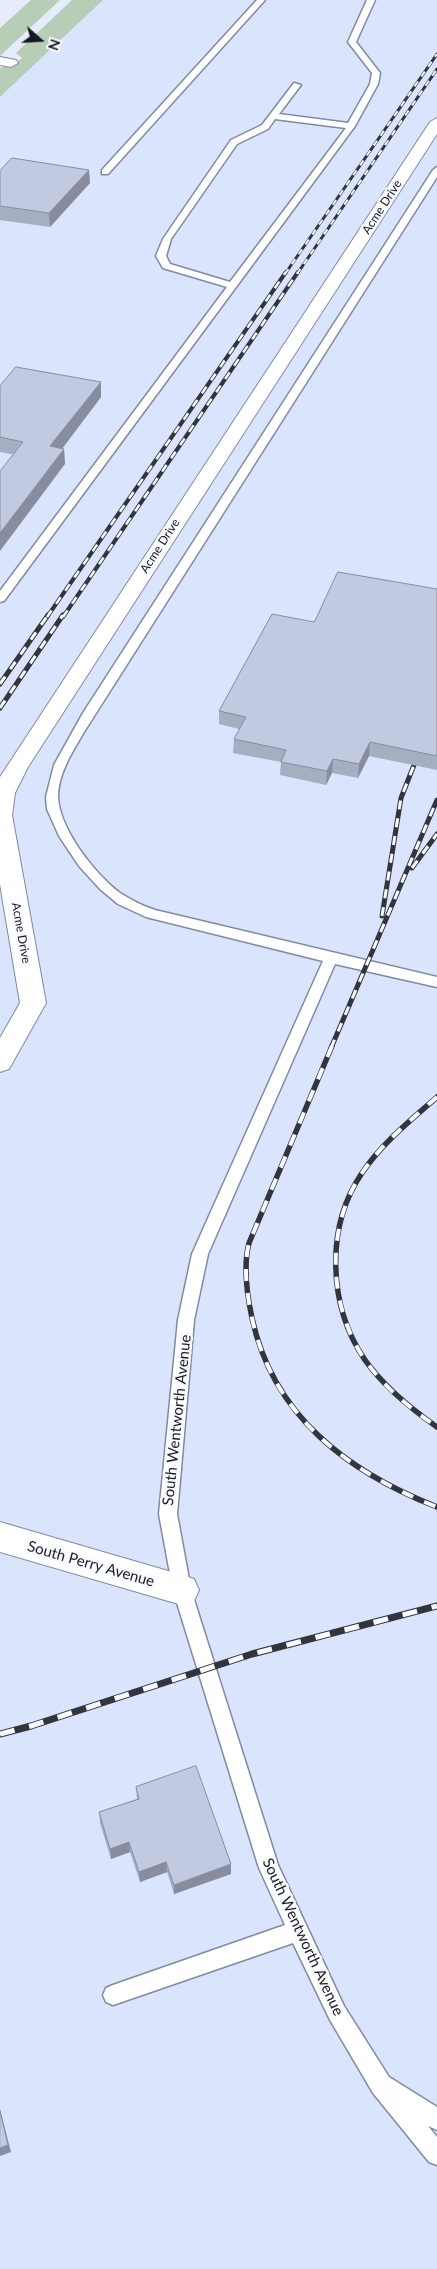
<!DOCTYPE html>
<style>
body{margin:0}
#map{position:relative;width:437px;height:2269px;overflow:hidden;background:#e6ecfa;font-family:Lato,sans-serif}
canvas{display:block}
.north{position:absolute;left:15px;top:15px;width:50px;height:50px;-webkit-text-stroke:4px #f8fafe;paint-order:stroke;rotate:109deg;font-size:14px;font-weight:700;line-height:20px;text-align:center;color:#161921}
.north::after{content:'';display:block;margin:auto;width:18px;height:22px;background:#161921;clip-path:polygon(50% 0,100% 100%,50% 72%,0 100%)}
</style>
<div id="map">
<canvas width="437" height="2269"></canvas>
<div class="north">N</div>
</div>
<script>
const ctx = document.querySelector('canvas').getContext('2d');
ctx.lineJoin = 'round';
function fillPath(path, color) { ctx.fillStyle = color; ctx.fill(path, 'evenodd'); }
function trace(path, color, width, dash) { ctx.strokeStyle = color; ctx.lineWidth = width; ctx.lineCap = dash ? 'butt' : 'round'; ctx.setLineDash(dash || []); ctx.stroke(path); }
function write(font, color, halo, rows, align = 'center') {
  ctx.font = font + ' Lato,sans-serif'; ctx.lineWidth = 5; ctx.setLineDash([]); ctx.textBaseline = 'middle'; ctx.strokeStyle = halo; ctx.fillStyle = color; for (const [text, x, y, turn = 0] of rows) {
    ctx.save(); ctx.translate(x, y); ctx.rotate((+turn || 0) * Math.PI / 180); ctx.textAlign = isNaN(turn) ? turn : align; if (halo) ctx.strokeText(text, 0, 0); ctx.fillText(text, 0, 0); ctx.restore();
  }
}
fillPath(new Path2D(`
 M 103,0 L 437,0 L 437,2269 L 0,2269 L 0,97 Z`), '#dae4fd');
fillPath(new Path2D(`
 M 31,0 L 60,0 L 0,56 L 0,28 Z
 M 72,0 L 103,0 L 0,97 L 0,68 L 14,64 L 22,58 L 16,53 Z`), '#b7cdb8');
const lane = new Path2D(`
 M 257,0 L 265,0 L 108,174 L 102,174 L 102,170 Z
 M 367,0 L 375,0 L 356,42 L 380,73 L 378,84 L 355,126 L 4,601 L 0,602 L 0,591 L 227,287 L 163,268 L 156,256 L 163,239 L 231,140 L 262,125 L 294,83 L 301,85 L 279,114 L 348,123 L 370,84 L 372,73 L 348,42 ZM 275,119 L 346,128 L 230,282 L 170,264 L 166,256 L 171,239 L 237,144 L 268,129 Z
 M 437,167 L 437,177 L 84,732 C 73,751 59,772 58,795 C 58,828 95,874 120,893 C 131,900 143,906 155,910 L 437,977 L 437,987 L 335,964 L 208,1254 L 194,1320 L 177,1514 L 191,1590 L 278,1865 L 344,2006 L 389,2077 L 437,2107 L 437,2130 L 428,2126 L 437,2137 L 437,2165 L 429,2162 L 373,2093 L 330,2020 L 293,1943 L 113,2005 L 106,2002 L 103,1995 L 106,1988 L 113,1985 L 285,1925 L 259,1868 L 173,1590 L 159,1514 L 178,1320 L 192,1254 L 323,961 L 146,917 L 118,904 L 100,889 L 79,866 L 59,836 L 47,809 L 46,797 L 54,765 L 83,713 L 433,170 Z`);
const street = new Path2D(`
 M 0,57 L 16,60 L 18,63 L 11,67 L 0,65 Z
 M 437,118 L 437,134 L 28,767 L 15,793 L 12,815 L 46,1003 L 9,1069 L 0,1072 L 0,1038 L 20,1003 L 0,884 L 0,777 L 430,122 Z
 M 0,1522 L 182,1575 L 194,1579 L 199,1590 L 194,1601 L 182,1605 L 0,1552 Z`);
trace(lane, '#818a9f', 3);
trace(street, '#818a9f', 2);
fillPath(lane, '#fff');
fillPath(street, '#fff');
const railFar4 = new Path2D(`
 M 285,274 L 437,54
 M 297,274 L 437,69`);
const railFar3 = new Path2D(`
 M 47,617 L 286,272
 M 63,617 L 298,272`);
const railFar2 = new Path2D(`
 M 0,684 L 48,615
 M 0,708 L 63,615
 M 412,868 L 437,834
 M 382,916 L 401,798 L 414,765
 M 331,1048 L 437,800`);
const railFar1 = new Path2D(`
 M 332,1046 L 249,1243 C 243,1266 247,1295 252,1318 C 273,1416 348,1472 437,1507
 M 437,1097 C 411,1120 382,1143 362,1173 C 325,1227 328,1306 365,1360 C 384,1387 410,1408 437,1427`);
const rail = new Path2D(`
 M 0,1734 L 31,1726 L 252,1654 L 437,1606`);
trace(railFar4, '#32353e', 3);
trace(railFar3, '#32353e', 4);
trace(railFar2, '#32353e', 5);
trace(railFar1, '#32353e', 5.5);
trace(rail, '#32353e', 7);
trace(railFar4, '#f8fafe', 2, [6]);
trace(railFar3, '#f8fafe', 2.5, [8]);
trace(railFar2, '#f8fafe', 3, [9]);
trace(railFar1, '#f8fafe', 4, [12]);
trace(rail, '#f8fafe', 5, [15]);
fillPath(new Path2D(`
 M 89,170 L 90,183 L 50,227 L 0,220 L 0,171 Z
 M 101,382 L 101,397 L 62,449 L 64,449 L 65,464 L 0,452 L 0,386 Z
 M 437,589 L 437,770 L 369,756 L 358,778 L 332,773 L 326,785 L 280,775 L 281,762 L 233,753 L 234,739 L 239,729 L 219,724 L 219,711 Z
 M 136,1787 L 231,1864 L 231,1874 L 174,1894 L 167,1872 L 140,1882 L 130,1852 L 111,1859 L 100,1823 L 99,1812 L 137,1799 Z`), '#a6aec2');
fillPath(new Path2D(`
 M 89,170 L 90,183 L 50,227 L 49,213 Z
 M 101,382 L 101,397 L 52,462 L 50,446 Z
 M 64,449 L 65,464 L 0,551 L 0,533 Z
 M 370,742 L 369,756 L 358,778 L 359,764 Z
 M 333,759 L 332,773 L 326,785 L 327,771 Z
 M 129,1842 L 130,1852 L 111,1859 L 110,1849 Z
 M 166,1862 L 167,1872 L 140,1882 L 139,1872 Z
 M 231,1864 L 231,1874 L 174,1894 L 174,1885 Z
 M 0,2109 L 11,2152 L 0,2156 Z`), '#878d9e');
const building = new Path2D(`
 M 12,158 L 89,170 L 49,213 L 0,206 L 0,171 Z
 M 16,367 L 101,382 L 50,446 L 64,449 L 0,533 L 0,471 L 23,442 L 0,437 L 0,386 Z
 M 338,572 L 437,589 L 437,756 L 370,742 L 359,764 L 333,759 L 327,771 L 281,762 L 286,750 L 234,739 L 246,717 L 219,711 L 272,614 L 314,622 Z
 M 196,1766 L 231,1864 L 174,1885 L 166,1862 L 139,1872 L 129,1842 L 110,1849 L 99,1812 L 139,1799 L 136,1787 Z
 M 0,2111 L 8,2145 L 0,2148 Z`);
fillPath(building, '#c1cae1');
trace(building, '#878d9e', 1);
write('12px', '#161921', '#f8fafe', [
 ["Acme Drive",382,207,-57],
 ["Acme Drive",160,546,-57],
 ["Acme Drive",21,933,80]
]);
write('15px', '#161921', '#f8fafe', [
 ["South Wentworth Avenue",177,1420,-84],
 ["South Perry Avenue",91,1564,16],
 ["South Wentworth Avenue",303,1937,65]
]);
</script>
